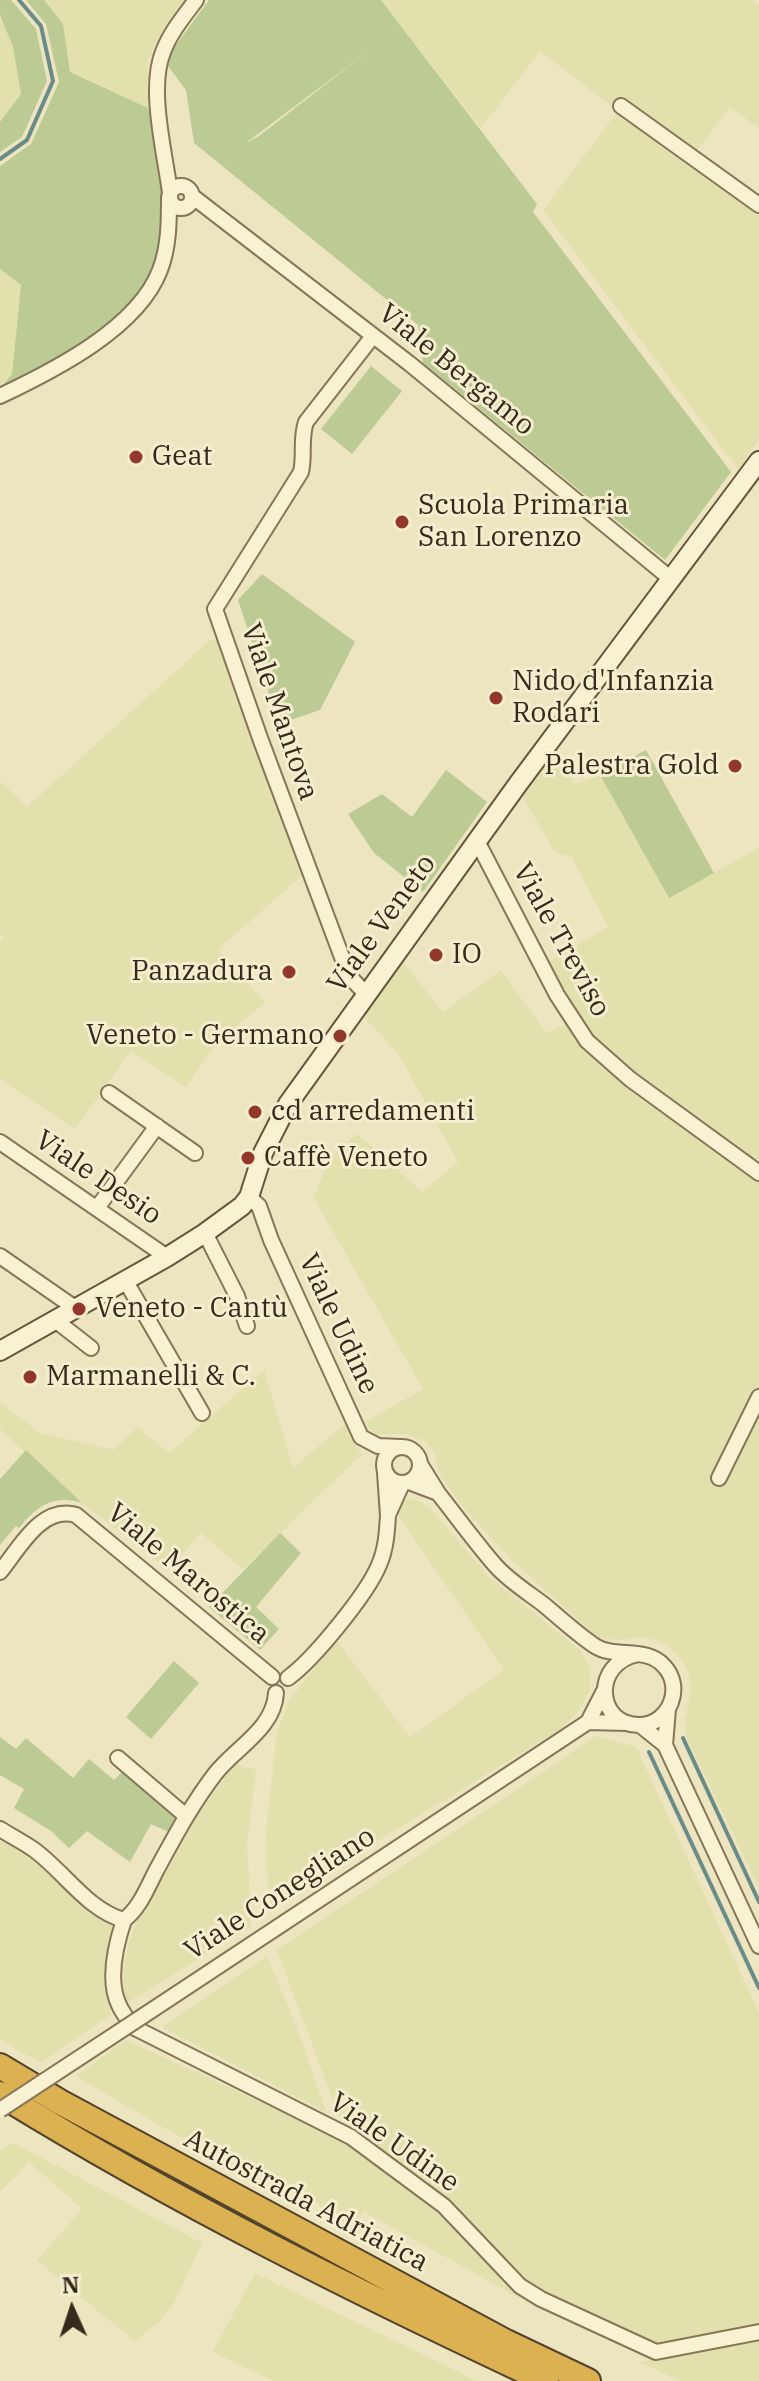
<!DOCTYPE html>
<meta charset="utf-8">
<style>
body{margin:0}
#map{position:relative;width:759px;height:2381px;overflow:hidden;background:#ece5bf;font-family:"IBM Plex Serif",serif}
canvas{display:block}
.north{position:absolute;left:32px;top:2269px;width:80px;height:80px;-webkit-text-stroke:6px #f4eecf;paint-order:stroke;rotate:357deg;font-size:22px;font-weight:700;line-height:32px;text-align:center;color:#342b1c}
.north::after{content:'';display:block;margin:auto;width:28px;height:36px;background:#342b1c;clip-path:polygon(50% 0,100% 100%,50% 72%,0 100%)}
</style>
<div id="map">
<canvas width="759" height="2381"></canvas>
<div class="north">N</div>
</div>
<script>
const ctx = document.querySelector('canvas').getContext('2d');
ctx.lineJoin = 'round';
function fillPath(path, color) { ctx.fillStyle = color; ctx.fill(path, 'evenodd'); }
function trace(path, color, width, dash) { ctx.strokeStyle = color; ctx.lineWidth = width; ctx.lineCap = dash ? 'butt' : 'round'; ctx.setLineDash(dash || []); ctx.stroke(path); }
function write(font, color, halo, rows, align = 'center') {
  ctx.font = font + ' "IBM Plex Serif",serif'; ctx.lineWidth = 6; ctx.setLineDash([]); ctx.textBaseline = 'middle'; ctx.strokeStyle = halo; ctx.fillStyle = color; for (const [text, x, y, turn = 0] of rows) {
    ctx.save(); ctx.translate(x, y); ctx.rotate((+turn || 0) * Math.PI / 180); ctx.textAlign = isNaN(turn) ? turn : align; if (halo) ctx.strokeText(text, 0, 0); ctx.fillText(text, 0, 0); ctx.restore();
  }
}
fillPath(new Path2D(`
 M 44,0 L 184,0 L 164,27 L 148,60 L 148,108 L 70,72 L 63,24 Z
 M 381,0 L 753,0 L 759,5 L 759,128 L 730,107 L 688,162 L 759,215 L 759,440 L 738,469 L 543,210 L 618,111 L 540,51 L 481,128 Z
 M 0,15 L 13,47 L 21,94 L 0,122 Z
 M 0,269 L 21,285 L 12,374 L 0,385 Z
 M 210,640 L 219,642 L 302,876 L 218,949 L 265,1003 L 219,1040 L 186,1087 L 131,1051 L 75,1129 L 0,1079 L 0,943 L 4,938 L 0,935 L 0,781 L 27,807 Z
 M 554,751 L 575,784 L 600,775 L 669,897 L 759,848 L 759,1167 L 634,1075 L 592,1037 L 548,962 L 608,927 L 571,856 L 556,853 L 522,796 Z
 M 402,961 L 443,1012 L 501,970 L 546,1033 L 567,1024 L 582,1045 L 759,1181 L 759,1888 L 686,1736 L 685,1722 L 691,1688 L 688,1671 L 680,1657 L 668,1646 L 653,1639 L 637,1637 L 621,1640 L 598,1638 L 512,1560 L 461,1505 L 439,1473 L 435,1453 L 426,1442 L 407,1434 L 375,1434 L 365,1422 L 423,1389 L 314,1198 L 329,1159 L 357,1133 L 422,1192 L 458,1162 L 399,1055 L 360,1012 Z
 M 264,1370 L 293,1468 L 346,1423 L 361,1455 L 243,1569 L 201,1533 L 168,1570 L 82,1503 L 0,1429 L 0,1402 L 40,1433 L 114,1450 L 138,1427 L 169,1453 Z
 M 414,1499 L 428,1506 L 488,1576 L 580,1650 L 590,1669 L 590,1690 L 579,1711 L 559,1730 L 271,1906 L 267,1871 L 266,1833 L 277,1732 L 289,1701 L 336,1640 L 410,1737 L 504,1670 L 396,1512 L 403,1501 Z
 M 596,1736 L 636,1747 L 759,2013 L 759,2325 L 661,2346 L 532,2284 L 448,2201 L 348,2130 L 338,2114 L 277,1950 Z
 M 235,1764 L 256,1770 L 247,1843 L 251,1927 L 125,2004 L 123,1982 L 126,1954 L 134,1927 L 194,1820 Z
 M 0,1837 L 29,1855 L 114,1928 L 106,1980 L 111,2014 L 40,2063 L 0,2039 Z
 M 267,1956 L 301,2039 L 326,2112 L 162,2027 Z
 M 126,2040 L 343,2140 L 439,2213 L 536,2307 L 364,2212 L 353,2227 L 325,2211 L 311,2196 L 220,2147 L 178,2136 L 76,2076 Z
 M 14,2143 L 202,2243 L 173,2305 L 158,2323 L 134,2341 L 37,2260 L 82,2209 L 29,2162 L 0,2192 L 0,2151 Z
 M 255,2273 L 477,2381 L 274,2381 L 213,2352 Z
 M 759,2340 L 759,2381 L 680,2381 L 640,2362 Z`), '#e2e0ad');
fillPath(new Path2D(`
 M 0,0 L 11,0 L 36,29 L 47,81 L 22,137 L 0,152 L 0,122 L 21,94 L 13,47 L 0,15 Z
 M 26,0 L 44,0 L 63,24 L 70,72 L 148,108 C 158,158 169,208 158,260 C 145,316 49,365 0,388 L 12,374 L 21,285 L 0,269 L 0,166 L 31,144 L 59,82 L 46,24 Z
 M 209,0 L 381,0 L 537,204 L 533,212 L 731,472 L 665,560 L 423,363 L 418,325 L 194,143 L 186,90 L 164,61 ZM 367,52 L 259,136 L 246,143 Z
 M 371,366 L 402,391 L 352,454 L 321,429 Z
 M 262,574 L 355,642 L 320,710 L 279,724 L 238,600 Z
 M 646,750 L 714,873 L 669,898 L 600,775 Z
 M 446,770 L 487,802 L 423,892 L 374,853 L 348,814 L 382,794 L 412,817 Z
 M 26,1450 L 82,1503 C 53,1494 37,1506 19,1528 L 16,1526 L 0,1545 L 0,1479 Z
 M 280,1533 L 301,1553 L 256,1607 L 279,1629 L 260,1650 L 209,1607 Z
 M 174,1661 L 199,1683 L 151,1739 L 126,1717 Z
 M 0,1737 L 16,1749 L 26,1738 L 73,1778 L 89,1759 L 114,1780 L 123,1771 L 174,1811 L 175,1825 L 169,1832 L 151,1824 L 130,1862 L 87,1831 L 69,1848 L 51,1831 L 14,1808 L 24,1789 L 0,1775 Z`), '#bcca94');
trace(new Path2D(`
 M 0,159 L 27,140 L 53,81 L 41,26 L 19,0
 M 683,1738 L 759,1902
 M 649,1752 L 759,1988`), '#6a8c88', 4);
const minor = new Path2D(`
 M 621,106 L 759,205
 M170 197a11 11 0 1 1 22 0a11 11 0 1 1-22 0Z
 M 170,193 C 165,153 148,89 163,52 C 170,33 184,16 196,0
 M 192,196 L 410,364 L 671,579
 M 0,396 C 55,370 138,328 160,270 C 169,247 169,221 169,197
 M 477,841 L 557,995 L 587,1041 L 630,1079 L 759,1173
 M 366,994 L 349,976 L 260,738 L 215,609 L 301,472 C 305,455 300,439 306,422 L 373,336
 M 109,1093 L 195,1153
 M 0,1142 L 167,1257
 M 249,1197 L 259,1206 L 271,1240 L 361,1437 L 378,1446 L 400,1447
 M 97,1208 L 157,1126
 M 205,1233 L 237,1296 L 247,1326
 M 0,1256 L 75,1308
 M 125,1280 L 202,1413
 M 55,1320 L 91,1348
 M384 1465a18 18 0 1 1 36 0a18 18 0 1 1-36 0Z
 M 385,1473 L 388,1515 L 402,1484
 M 719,1478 L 759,1397
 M 409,1482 L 438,1493 L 420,1464
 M 438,1493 C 457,1517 475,1542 495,1565 C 508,1580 527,1592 543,1604 C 560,1618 577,1634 595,1646 C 615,1659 647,1646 664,1666 C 684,1687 670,1723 641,1725 C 596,1727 591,1663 638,1654
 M 0,1572 C 19,1549 41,1505 76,1515 L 272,1677
 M 288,1678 C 314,1659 367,1594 379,1565 C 386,1549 387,1532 388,1515
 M 588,1722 L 627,1723
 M 640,1725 L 665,1745 L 759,1946
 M 665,1745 L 668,1709
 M 118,1758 L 186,1816
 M 0,1829 C 11,1836 23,1842 33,1849 C 64,1871 87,1910 124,1920 C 140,1908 148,1886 157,1869 C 175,1836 192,1804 215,1774 C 235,1748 274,1729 276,1693
 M 124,1920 C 116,1944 107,1980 119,2005 C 122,2012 128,2020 133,2027 L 351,2137 L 444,2206 L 520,2286 L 541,2299 L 656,2352 L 759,2332
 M 143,2016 L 588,1722 L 604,1691`);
const secondary = new Path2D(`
 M 0,1351 L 167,1257 L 205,1233 L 242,1206 L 249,1197 L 263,1153 L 288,1104 L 518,784 L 759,461`);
const motorway = new Path2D(`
 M 0,2066 L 60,2102 L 506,2342 L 588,2381
 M 0,2094 C 175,2202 360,2294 546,2381`);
trace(minor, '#857658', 18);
trace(secondary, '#66573c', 22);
trace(motorway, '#52432d', 28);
trace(minor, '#f8f2d2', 14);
trace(secondary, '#f8f2d2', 18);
trace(motorway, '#dbb151', 24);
const minorBridge = new Path2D(`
 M 0,2110 L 143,2016`);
trace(minorBridge, '#857658', 18, []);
trace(minorBridge, '#f8f2d2', 14);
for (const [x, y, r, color] of [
 [136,457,8,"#92382a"],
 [402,522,8,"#92382a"],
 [496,698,8,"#92382a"],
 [735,766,8,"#92382a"],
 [436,955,8,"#92382a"],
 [289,972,8,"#92382a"],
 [340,1036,8,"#92382a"],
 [255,1112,8,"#92382a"],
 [248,1158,8,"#92382a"],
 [79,1309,8,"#92382a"],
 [30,1377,8,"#92382a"]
]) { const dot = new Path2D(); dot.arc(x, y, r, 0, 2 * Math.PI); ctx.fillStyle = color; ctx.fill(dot); trace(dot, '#f4eecf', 3); }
write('28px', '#342b1c', '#f4eecf', [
 ["Viale Bergamo",456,370,39],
 ["Viale Mantova",279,712,71],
 ["Viale Veneto",382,924,-54],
 ["Viale Treviso",561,940,61],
 ["Viale Desio",98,1178,34],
 ["Viale Udine",338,1324,65],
 ["Viale Marostica",188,1574,40],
 ["Viale Conegliano",280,1894,-33],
 ["Viale Udine",394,2143,35],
 ["Autostrada Adriatica",306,2201,28]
]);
write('28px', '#342b1c', '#f4eecf', [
 ["Geat",152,457],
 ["Scuola Primaria",418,506],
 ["San Lorenzo",418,538],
 ["Nido d'Infanzia",512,682],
 ["Rodari",512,714],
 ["Palestra Gold",719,766,"right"],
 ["IO",452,955],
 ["Panzadura",273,972,"right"],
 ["Veneto - Germano",324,1036,"right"],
 ["cd arredamenti",271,1112],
 ["Caffè Veneto",264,1158],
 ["Veneto - Cantù",95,1309],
 ["Marmanelli & C.",46,1377]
], 'left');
</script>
